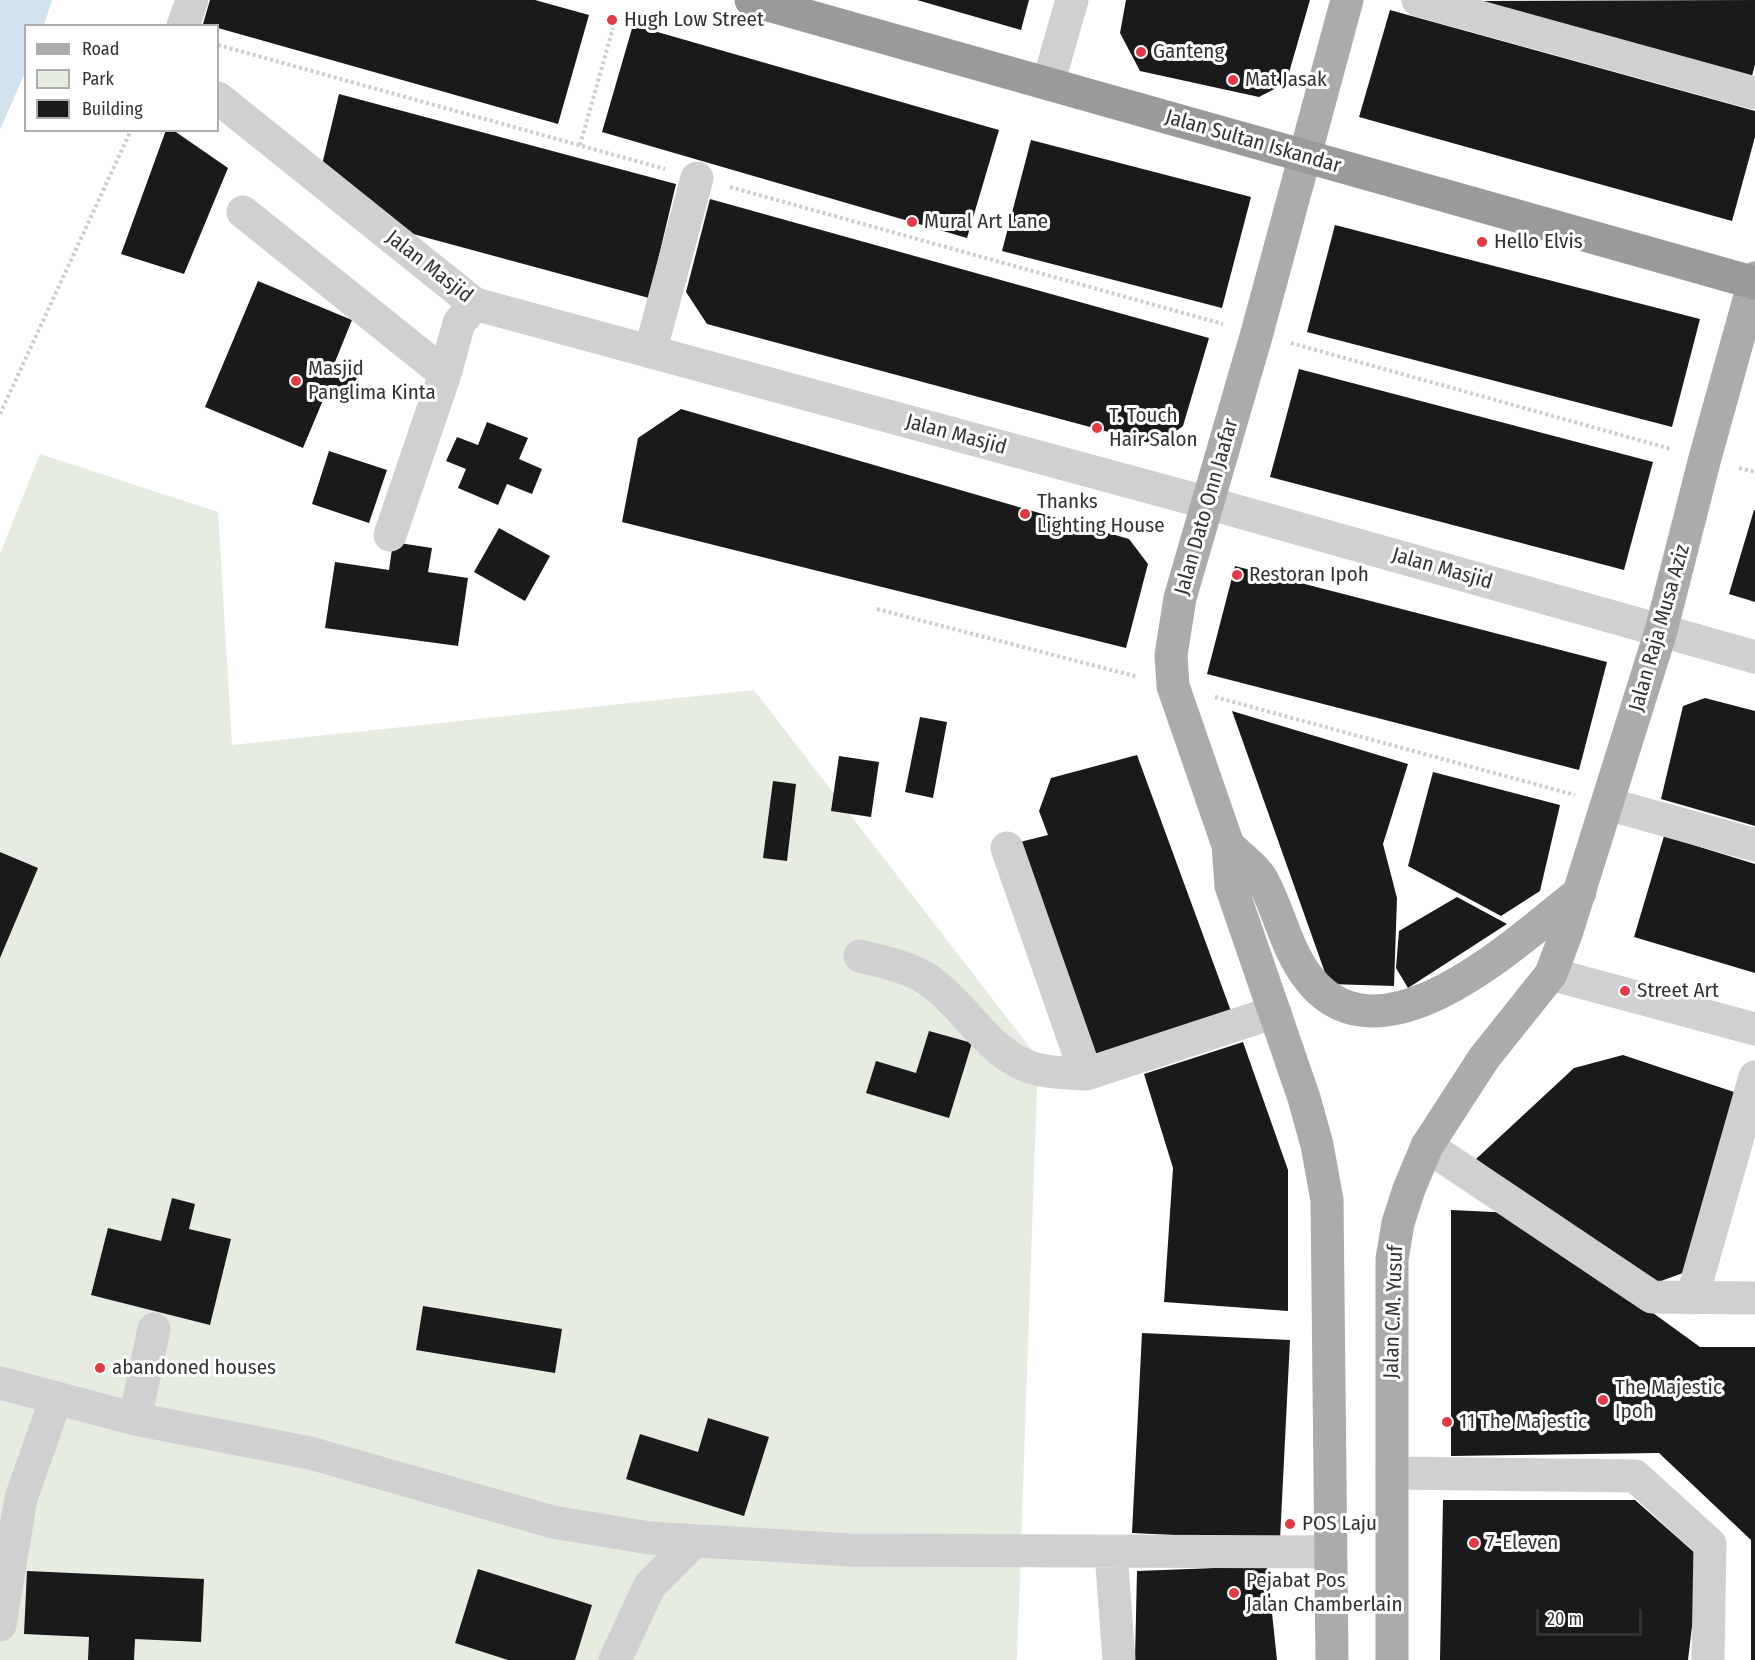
<!DOCTYPE html>
<style>
body{margin:0}
#map{position:relative;width:1755px;height:1660px;overflow:hidden;background:#fff;font-family:"Fira Sans Condensed",sans-serif}
canvas{display:block}
.legend{position:absolute;left:24px;top:24px;width:195px;height:108px;box-sizing:border-box;background:#fff;border:2px solid #adadad;margin:0;padding:8px 10px;list-style:none;font-size:18px;color:#333}
.legend li{display:flex;align-items:center;gap:12px;height:30px}
.legend b{width:30px;border:2px solid #adadad}
.scale{position:absolute;left:1536px;top:1609px;width:106px;height:27px;box-sizing:border-box;border:3px solid #333;border-top:0;padding-left:8px;font-size:18px;line-height:21px;white-space:nowrap;color:#333;-webkit-text-stroke:4px #fff;paint-order:stroke}
</style>
<div id="map">
<canvas width="1755" height="1660"></canvas>
<ul class="legend">
<li><b style="height:8px;background:#ababab"></b>Road</li>
<li><b style="height:16px;background:#e6ecdf"></b>Park</li>
<li><b style="height:16px;background:#1a1a1a"></b>Building</li>
</ul>
<div class="scale">20 m</div>
</div>
<script>
const ctx = document.querySelector('canvas').getContext('2d');
ctx.lineJoin = 'round';
function fillPath(path, color) { ctx.fillStyle = color; ctx.fill(path, 'evenodd'); }
function trace(path, color, width, dash) { ctx.strokeStyle = color; ctx.lineWidth = width; ctx.lineCap = dash ? 'butt' : 'round'; ctx.setLineDash(dash || []); ctx.stroke(path); }
function write(font, color, halo, rows, align = 'center') {
  ctx.font = font + ' "Fira Sans Condensed",sans-serif'; ctx.lineWidth = 6; ctx.setLineDash([]); ctx.textBaseline = 'middle'; ctx.strokeStyle = halo; ctx.fillStyle = color; for (const [text, x, y, turn = 0] of rows) {
    ctx.save(); ctx.translate(x, y); ctx.rotate((+turn || 0) * Math.PI / 180); ctx.textAlign = isNaN(turn) ? turn : align; if (halo) ctx.strokeText(text, 0, 0); ctx.fillText(text, 0, 0); ctx.restore();
  }
}
fillPath(new Path2D(`
 M 40,454 L 218,512 L 232,745 L 754,690 L 1038,1058 L 1017,1660 L 0,1660 L 0,554 Z`), '#e6ecdf');
fillPath(new Path2D(`
 M 0,0 L 52,0 L 44,25 L 26,26 L 25,73 L 0,130 Z`), '#cfe2ee');
fillPath(new Path2D(`
 M 210,0 L 535,0 L 589,15 L 558,124 L 218,28 L 218,26 L 203,24 Z
 M 917,0 L 1029,0 L 1021,30 Z
 M 1126,0 L 1310,0 L 1286,83 L 1259,97 L 1140,71 L 1120,33 Z
 M 1755,0 L 1755,64 L 1751,80 L 1481,1 Z
 M 1390,10 L 1755,111 L 1755,137 L 1732,221 L 1359,117 Z
 M 633,25 L 999,130 L 967,238 L 602,132 Z
 M 339,94 L 676,184 L 649,298 L 402,231 L 320,173 Z
 M 166,130 L 173,130 L 228,168 L 184,274 L 121,254 Z
 M 1031,140 L 1251,197 L 1222,308 L 1002,251 Z
 M 710,199 L 1209,338 L 1183,426 L 1157,445 L 707,324 L 686,292 Z
 M 1335,225 L 1700,319 L 1672,427 L 1307,332 Z
 M 258,281 L 352,320 L 333,367 L 357,377 L 347,402 L 326,393 L 303,448 L 205,407 Z
 M 1299,369 L 1653,462 L 1624,570 L 1270,477 Z
 M 681,409 L 1129,539 L 1148,564 L 1126,648 L 622,522 L 638,438 Z
 M 487,422 L 528,438 L 519,459 L 542,469 L 532,494 L 507,484 L 498,505 L 458,488 L 466,469 L 446,461 L 457,437 L 478,445 Z
 M 329,451 L 387,470 L 369,523 L 312,504 Z
 M 1754,510 L 1755,510 L 1755,602 L 1729,594 Z
 M 499,528 L 550,556 L 525,601 L 474,572 Z
 M 393,542 L 432,548 L 428,572 L 468,578 L 458,646 L 325,628 L 335,562 L 389,570 Z
 M 1235,566 L 1607,662 L 1579,770 L 1207,674 Z
 M 1705,698 L 1755,711 L 1755,826 L 1661,799 L 1683,706 Z
 M 1232,711 L 1408,764 L 1383,844 L 1397,898 L 1394,986 L 1329,984 Z
 M 920,717 L 947,722 L 933,798 L 905,792 Z
 M 1137,755 L 1232,1014 L 1093,1055 L 1016,843 L 1048,835 L 1039,811 L 1051,778 Z
 M 839,756 L 879,762 L 871,817 L 831,811 Z
 M 1433,772 L 1560,805 L 1540,891 L 1501,916 L 1408,866 Z
 M 773,781 L 796,784 L 787,861 L 763,858 Z
 M 1664,836 L 1755,864 L 1755,973 L 1634,937 Z
 M 0,852 L 38,868 L 0,958 Z
 M 1457,897 L 1507,924 L 1408,988 L 1396,968 L 1399,931 Z
 M 929,1031 L 972,1043 L 949,1118 L 866,1093 L 876,1061 L 916,1073 Z
 M 1243,1042 L 1288,1170 L 1288,1311 L 1164,1302 L 1173,1168 L 1144,1074 Z
 M 1623,1055 L 1740,1094 L 1683,1273 L 1650,1285 L 1476,1159 L 1574,1068 Z
 M 172,1198 L 195,1204 L 189,1229 L 231,1239 L 210,1325 L 91,1295 L 108,1228 L 161,1241 Z
 M 1451,1210 L 1515,1213 L 1700,1347 L 1755,1347 L 1755,1660 L 1751,1660 L 1751,1540 L 1659,1453 L 1451,1456 Z
 M 423,1306 L 562,1329 L 555,1373 L 416,1350 Z
 M 1142,1333 L 1290,1340 L 1280,1540 L 1132,1533 Z
 M 708,1418 L 769,1437 L 744,1516 L 626,1479 L 640,1434 L 698,1452 Z
 M 1443,1500 L 1635,1500 L 1696,1554 L 1695,1601 L 1688,1660 L 1440,1660 Z
 M 1267,1566 L 1277,1660 L 1135,1660 L 1137,1571 Z
 M 478,1569 L 592,1605 L 575,1660 L 508,1660 L 455,1643 Z
 M 27,1571 L 204,1579 L 201,1642 L 135,1639 L 134,1660 L 88,1660 L 89,1637 L 24,1634 Z`), '#1a1a1a');
trace(new Path2D(`
 M 218,45 L 665,169
 M 580,145 L 613,28
 M 730,187 L 1223,324
 M 1291,343 L 1671,449
 M 0,414 L 131,130
 M 1739,468 L 1755,472
 M 877,609 L 1138,677
 M 1215,697 L 1575,795`), '#cdcdcd', 4, [3, 3]);
trace(new Path2D(`
 M 1418,0 L 1755,93
 M 183,26 L 192,0
 M 1048,84 L 1072,0
 M 218,98 L 475,304 L 1208,503 L 1755,657
 M 243,212 L 445,374 L 459,323 L 475,304
 M 650,352 L 697,178
 M 390,535 L 445,374
 M 1608,804 L 1755,845
 M 1007,848 L 1086,1074
 M 860,956 C 883,962 910,967 930,981 C 962,1004 983,1043 1018,1062 C 1038,1073 1064,1073 1086,1074 L 1275,1012
 M 1551,974 L 1755,1029
 M 1427,1146 L 1652,1297 L 1755,1298
 M 1692,1298 L 1755,1077
 M 0,1383 L 135,1419 L 310,1453 L 553,1522 L 650,1538 L 850,1550 L 1329,1552
 M 135,1419 L 154,1329
 M 1392,1473 L 1635,1476 L 1710,1544 L 1708,1660
 M 1111,1552 L 1119,1660
 M 0,1625 L 21,1498 L 56,1399
 M 615,1660 L 650,1585 L 694,1541`), '#d0d0d0', 33);
trace(new Path2D(`
 M 1228,845 C 1239,856 1256,868 1263,881 C 1279,911 1286,948 1307,976 C 1379,1074 1518,940 1580,892
 M 1332,1660 L 1327,1200 L 1317,1145 L 1304,1098 L 1231,886 L 1228,845 L 1173,686 L 1171,655 L 1180,598 L 1257,333 L 1347,0
 M 1392,1660 L 1392,1259 L 1398,1223 L 1409,1189 L 1427,1146 L 1484,1058 L 1551,974 L 1566,934 L 1661,631 L 1705,458 L 1755,278`), '#ababab', 33);
trace(new Path2D(`
 M 751,0 L 1755,283`), '#9a9a9a', 33);
for (const [x, y, r, color] of [
 [612,20,6,"#e63946"],
 [1141,52,6,"#e63946"],
 [1233,80,6,"#e63946"],
 [912,222,6,"#e63946"],
 [1482,242,6,"#e63946"],
 [296,381,6,"#e63946"],
 [1097,428,6,"#e63946"],
 [1025,514,6,"#e63946"],
 [1237,575,6,"#e63946"],
 [1625,991,6,"#e63946"],
 [100,1368,6,"#e63946"],
 [1603,1400,6,"#e63946"],
 [1447,1422,6,"#e63946"],
 [1290,1524,6,"#e63946"],
 [1474,1543,6,"#e63946"],
 [1234,1593,6,"#e63946"]
]) { const dot = new Path2D(); dot.arc(x, y, r, 0, 2 * Math.PI); ctx.fillStyle = color; ctx.fill(dot); trace(dot, '#fff', 2); }
write('21px', '#333', '#fff', [
 ["Hugh Low Street",624,20],
 ["Ganteng",1153,52],
 ["Mat Jasak",1245,80],
 ["Mural Art Lane",924,222],
 ["Hello Elvis",1494,242],
 ["Masjid",308,369],
 ["Panglima Kinta",308,393],
 ["T. Touch",1109,416],
 ["Hair Salon",1109,440],
 ["Thanks",1037,502],
 ["Lighting House",1037,526],
 ["Restoran Ipoh",1249,575],
 ["Street Art",1637,991],
 ["abandoned houses",112,1368],
 ["The Majestic",1615,1388],
 ["Ipoh",1615,1412],
 ["11 The Majestic",1459,1422],
 ["POS Laju",1302,1524],
 ["7-Eleven",1486,1543],
 ["Pejabat Pos",1246,1581],
 ["Jalan Chamberlain",1246,1605]
], 'left');
write('21px', '#333', '#fff', [
 ["Jalan Sultan Iskandar",1253,142,16],
 ["Jalan Masjid",429,267,38],
 ["Jalan Masjid",956,435,15],
 ["Jalan Dato Onn Jaafar",1207,507,-74],
 ["Jalan Masjid",1442,569,16],
 ["Jalan Raja Musa Aziz",1660,628,-74],
 ["Jalan C.M. Yusuf",1394,1312,-88]
]);
</script>
